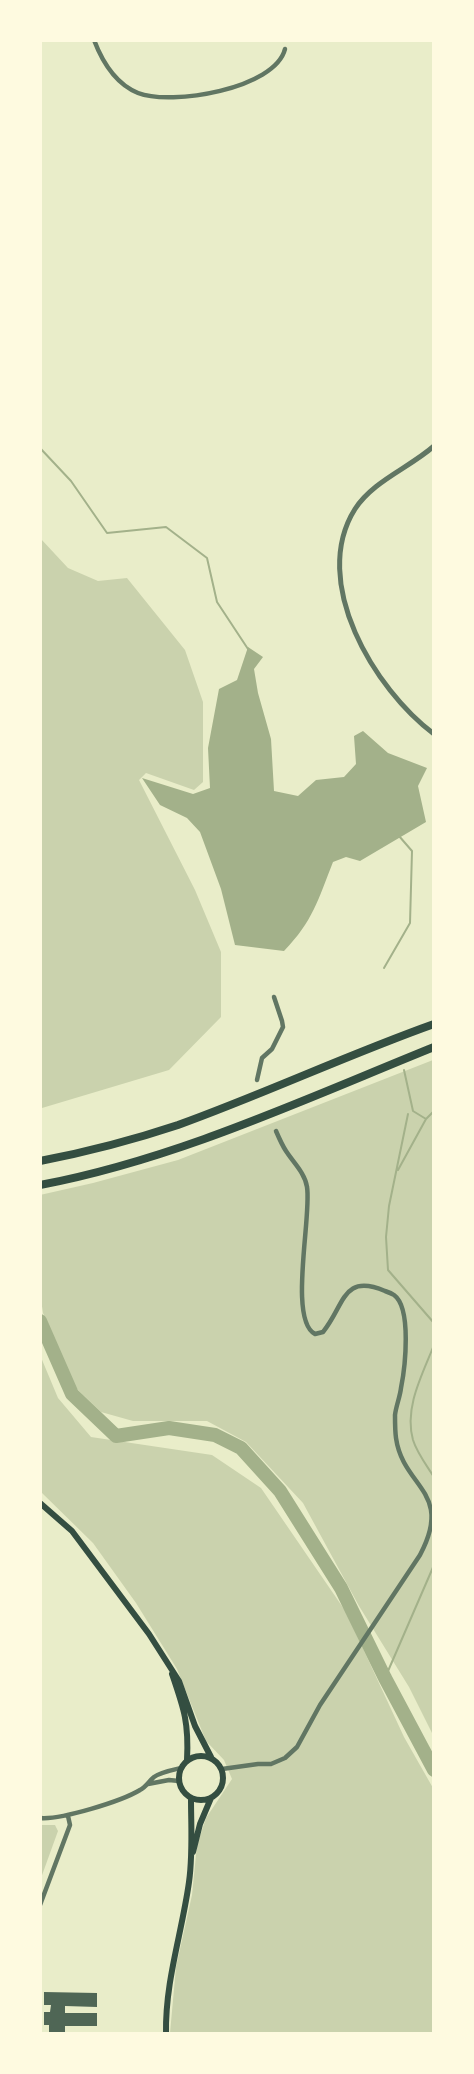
<!DOCTYPE html>
<style>
body{margin:0}
#map{position:relative;width:474px;height:2074px;overflow:hidden;background:#e9edc9;font-family:Signika,sans-serif}
canvas{display:block}
.frame{position:absolute;inset:0;border:42px solid #fefae0;pointer-events:none}
</style>
<div id="map">
<canvas width="474" height="2074"></canvas>
<div class="frame"></div>
</div>
<script>
const ctx = document.querySelector('canvas').getContext('2d');
ctx.lineJoin = 'round';
function fillPath(path, color) { ctx.fillStyle = color; ctx.fill(path, 'evenodd'); }
function trace(path, color, width, dash) { ctx.strokeStyle = color; ctx.lineWidth = width; ctx.lineCap = dash ? 'butt' : 'round'; ctx.setLineDash(dash || []); ctx.stroke(path); }
fillPath(new Path2D(`
 M 41,539 L 68,568 L 98,581 L 127,578 L 185,650 L 203,702 L 203,782 L 194,790 L 146,773 L 139,780 L 195,890 L 221,952 L 221,1017 L 169,1070 L 42,1108 L 40,1102 Z
 M 433,1060 L 433,1735 L 409,1687 L 359,1606 L 303,1503 L 246,1442 L 207,1421 L 133,1421 L 101,1412 L 74,1386 L 43,1313 L 41,1300 L 40,1195 L 93,1183 L 178,1160 Z
 M 40,1355 L 58,1398 L 91,1437 L 212,1455 L 261,1488 L 346,1612 L 404,1737 L 433,1788 L 433,2033 L 170,2033 L 176,1967 L 192,1895 L 197,1845 L 206,1818 L 232,1779 L 224,1760 L 206,1741 L 177,1669 L 136,1603 L 93,1543 L 41,1492 Z
 M 41,1825 L 55,1825 L 58,1831 L 41,1878 Z`), '#cad2ad');
fillPath(new Path2D(`
 M 248,647 L 263,657 L 254,669 L 258,693 L 271,739 L 274,791 L 298,796 L 316,780 L 344,777 L 356,764 L 354,736 L 363,731 L 388,753 L 427,768 L 418,786 L 426,822 L 360,861 L 346,857 L 333,862 C 318,900 313,921 284,951 L 235,945 L 221,889 L 200,832 L 187,818 L 160,805 L 142,778 L 193,794 L 210,788 L 208,748 L 219,689 L 237,680 Z`), '#a3b18a');
trace(new Path2D(`
 M 40,448 L 71,481 L 107,533 L 166,527 L 207,558 L 217,602 L 248,649
 M 384,968 L 410,923 L 412,851 L 399,836
 M 404,1070 L 413,1111 L 426,1119
 M 408,1114 L 389,1206 L 386,1237 L 388,1270 L 434,1323
 M 398,1170 L 426,1119 L 434,1111
 M 434,1345 C 422,1375 404,1408 413,1440 C 417,1453 427,1466 434,1477
 M 385,1678 L 434,1565`), '#a3b18a', 2);
trace(new Path2D(`
 M 40,1321 L 72,1394 L 116,1436 L 169,1428 L 215,1435 L 241,1448 L 280,1491 L 341,1588 L 385,1678 L 434,1770`), '#a3b18a', 14);
fillPath(new Path2D(`
 M 44,1992 L 97,1993 L 97,2007 L 65,2006 L 65,2013 L 97,2013 L 97,2026 L 65,2026 L 65,2034 L 49,2034 L 49,2025 L 44,2025 L 44,2012 L 50,2012 L 51,2005 L 44,2005 Z`), '#4f6655');
trace(new Path2D(`
 M 94,40 C 102,61 116,84 138,93 C 171,106 275,89 285,49
 M 257,1080 L 262,1058 L 272,1049 L 283,1027 L 282,1021 L 274,997
 M 222,1769 L 258,1764 L 271,1764 L 285,1758 L 297,1747 L 320,1705 L 420,1555 C 454,1491 403,1488 396,1438 C 395,1431 395,1422 395,1415 C 396,1406 400,1397 401,1388 C 405,1368 412,1308 394,1295 C 391,1293 388,1292 385,1291 C 342,1273 345,1305 323,1332 L 315,1334 C 288,1320 312,1215 307,1187 C 305,1173 293,1162 286,1151 C 282,1145 279,1138 276,1131
 M 148,1784 L 169,1780 L 179,1781
 M 40,1818 C 61,1820 122,1801 140,1790 C 146,1787 149,1781 154,1777 C 161,1772 172,1770 181,1768
 M 40,1905 L 70,1825 L 68,1816`), '#617663', 4.5);
trace(new Path2D(`
 M 434,446 C 409,468 373,481 355,509 C 309,582 375,690 434,734`), '#617663', 5);
trace(new Path2D(`
 M 40,1503 L 72,1531 L 149,1634 L 179,1681 L 195,1726 L 211,1757
 M 172,1674 C 184,1709 189,1723 187,1760
 M179 1778a22 22 0 1 1 44 0a22 22 0 1 1-44 0Z
 M 193,1852 L 200,1824 L 211,1798
 M 166,2034 C 165,1981 182,1933 189,1882 C 193,1854 191,1826 191,1798`), '#344e41', 6);
trace(new Path2D(`
 M 40,1161 C 87,1152 133,1140 178,1125 C 264,1094 347,1055 434,1024
 M 40,1185 C 177,1159 305,1099 434,1047`), '#344e41', 8);
</script>
